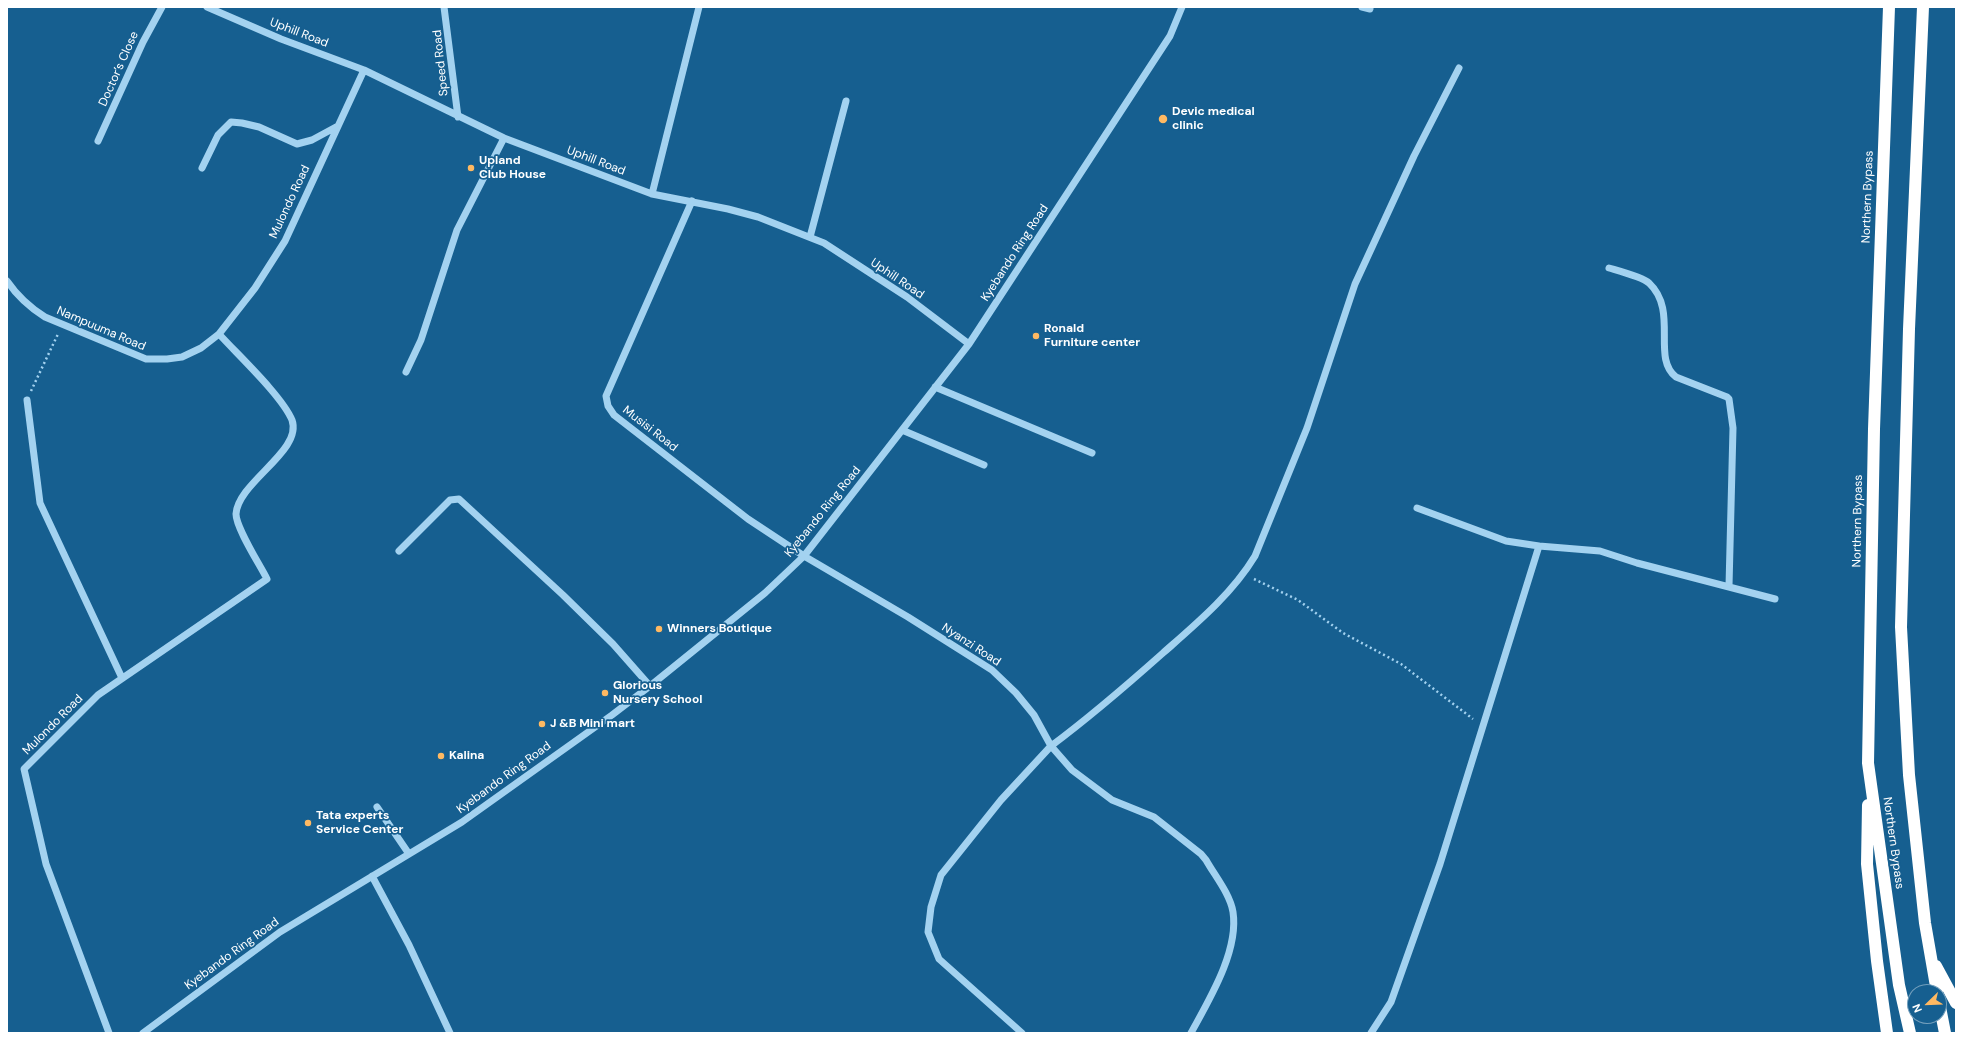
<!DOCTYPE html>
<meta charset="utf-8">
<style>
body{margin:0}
#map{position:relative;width:1963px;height:1040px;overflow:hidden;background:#165f90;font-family:"DM Sans",sans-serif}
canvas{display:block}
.frame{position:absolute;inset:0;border:8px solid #fff;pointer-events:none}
.north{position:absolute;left:1907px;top:984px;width:40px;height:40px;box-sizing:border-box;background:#165f90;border:1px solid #739fbc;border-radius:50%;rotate:247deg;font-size:11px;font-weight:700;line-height:16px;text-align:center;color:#fff}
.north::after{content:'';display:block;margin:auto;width:14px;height:18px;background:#ffb962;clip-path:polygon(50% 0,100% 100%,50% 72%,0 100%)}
</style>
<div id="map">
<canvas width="1963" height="1040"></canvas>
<div class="frame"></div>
<div class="north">N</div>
</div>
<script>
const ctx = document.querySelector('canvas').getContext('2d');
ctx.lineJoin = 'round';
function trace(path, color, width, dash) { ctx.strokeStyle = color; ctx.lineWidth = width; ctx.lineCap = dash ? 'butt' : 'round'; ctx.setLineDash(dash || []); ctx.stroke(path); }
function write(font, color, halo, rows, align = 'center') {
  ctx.font = font + ' "DM Sans",sans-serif'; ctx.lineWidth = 3.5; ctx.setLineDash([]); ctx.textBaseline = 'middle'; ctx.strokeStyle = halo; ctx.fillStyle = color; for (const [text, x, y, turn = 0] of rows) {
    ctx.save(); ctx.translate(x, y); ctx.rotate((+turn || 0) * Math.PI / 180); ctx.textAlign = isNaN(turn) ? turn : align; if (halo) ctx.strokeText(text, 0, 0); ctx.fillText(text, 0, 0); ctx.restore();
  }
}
trace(new Path2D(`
 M 31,391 L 58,334
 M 1254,579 L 1298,600 L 1343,633 L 1401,664 L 1473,719`), '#a3d2f0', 2.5, [2, 3]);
trace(new Path2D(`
 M 207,7 L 281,39 L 364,70 L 504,138 L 652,194 L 728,209 L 758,217 L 824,243 L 907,297 L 969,344
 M 444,7 L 458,117
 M 1362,7 L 1370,9
 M 98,141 L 143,42 L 162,7
 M 202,168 L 218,135 L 231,122 L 242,123 L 259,127 L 297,144 L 312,140 L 336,127
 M 652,194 L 699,7
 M 692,201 L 606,396 L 608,406 L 614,415 L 748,519 L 804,556 L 908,617 L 992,670 L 1016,693 L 1034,715 L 1051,746 L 1001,800 L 941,875 L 931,907 L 928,932 L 939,959 L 1022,1033
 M 810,237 L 846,101
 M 1609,268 C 1619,271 1642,277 1649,283 C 1679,311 1651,358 1676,377 L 1727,397 L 1729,399 L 1733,428 L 1729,586
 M 7,281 C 18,297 29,307 45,317 L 146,359 L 167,359 L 182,357 L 201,348 L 219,334 L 255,288 L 285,241 L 364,70
 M 406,372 L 421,340 L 457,230 L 504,138
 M 935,387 L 1092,453
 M 27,400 L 40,503 L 122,678
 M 902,430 L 984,465
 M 1417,508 L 1506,541 L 1539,546
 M 399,551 L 450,500 L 459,499 L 563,595 L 613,644 L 650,686
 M 377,807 L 409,854
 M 372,876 L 409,945 L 450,1033
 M 109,1033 L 46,864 L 24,769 L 98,695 L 267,579 C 260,565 236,528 236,514 C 238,482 303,451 292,420 C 282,396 238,355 219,334
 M 143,1033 L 280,932 L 462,822 L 612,715 L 650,686 L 765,593 L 804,556 L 969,344 L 1170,36 L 1182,7
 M 1191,1033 C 1209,1000 1239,951 1233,912 C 1230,894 1215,876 1206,860 L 1201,854 L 1154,817 L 1112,800 L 1072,770 L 1051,746 C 1090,717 1127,685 1163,653 C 1196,624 1232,594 1255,556 L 1307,428 L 1355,284 L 1414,156 L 1459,68
 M 1371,1033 L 1391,1002 L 1440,864 L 1539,546 L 1600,551 L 1637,563 L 1775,599`), '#a3d2f0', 7);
trace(new Path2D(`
 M 1889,7 L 1874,429 L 1868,763 L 1899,985 L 1910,1033
 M 1923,7 L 1909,329 L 1901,627 L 1909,775 L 1925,923 L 1937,992
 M 1868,805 L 1867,864 L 1877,961 L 1887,1033
 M 1936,966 L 1956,1003
 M 1939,1002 L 1945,1033`), '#fff', 12);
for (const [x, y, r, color] of [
 [1163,119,5,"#ffb962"],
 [471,168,4,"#ffb962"],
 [1036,336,4,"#ffb962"],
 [659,629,4,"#ffb962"],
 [605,693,4,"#ffb962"],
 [542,724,4,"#ffb962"],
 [441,756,4,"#ffb962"],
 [308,823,4,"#ffb962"]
]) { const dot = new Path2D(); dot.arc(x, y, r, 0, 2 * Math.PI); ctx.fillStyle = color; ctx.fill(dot); trace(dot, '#165f90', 1.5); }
write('12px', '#fff', '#165f90', [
 ["Uphill Road",299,33,21],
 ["Speed Road",441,63,-96],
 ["Doctor’s Close",119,69,-66],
 ["Uphill Road",596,161,21],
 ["Northern Bypass",1868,197,-88],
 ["Mulondo Road",290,202,-65],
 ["Kyebando Ring Road",1015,253,-57],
 ["Uphill Road",897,279,34],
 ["Nampuuma Road",101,329,23],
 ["Musisi Road",650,429,38],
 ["Kyebando Ring Road",823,512,-51],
 ["Northern Bypass",1858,521,-89],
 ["Nyanzi Road",971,645,33],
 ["Mulondo Road",53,725,-45],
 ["Kyebando Ring Road",504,778,-36],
 ["Northern Bypass",1893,843,82],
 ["Kyebando Ring Road",232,954,-36]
]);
write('bold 12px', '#fff', '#165f90', [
 ["Devic medical",1172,112],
 ["clinic",1172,126],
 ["Upland",479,161],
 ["Club House",479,175],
 ["Ronald",1044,329],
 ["Furniture center",1044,343],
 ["Winners Boutique",667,629],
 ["Glorious",613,686],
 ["Nursery School",613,700],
 ["J &B Mini mart",550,724],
 ["Kalina",449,756],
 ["Tata experts",316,816],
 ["Service Center",316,830]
], 'left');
</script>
